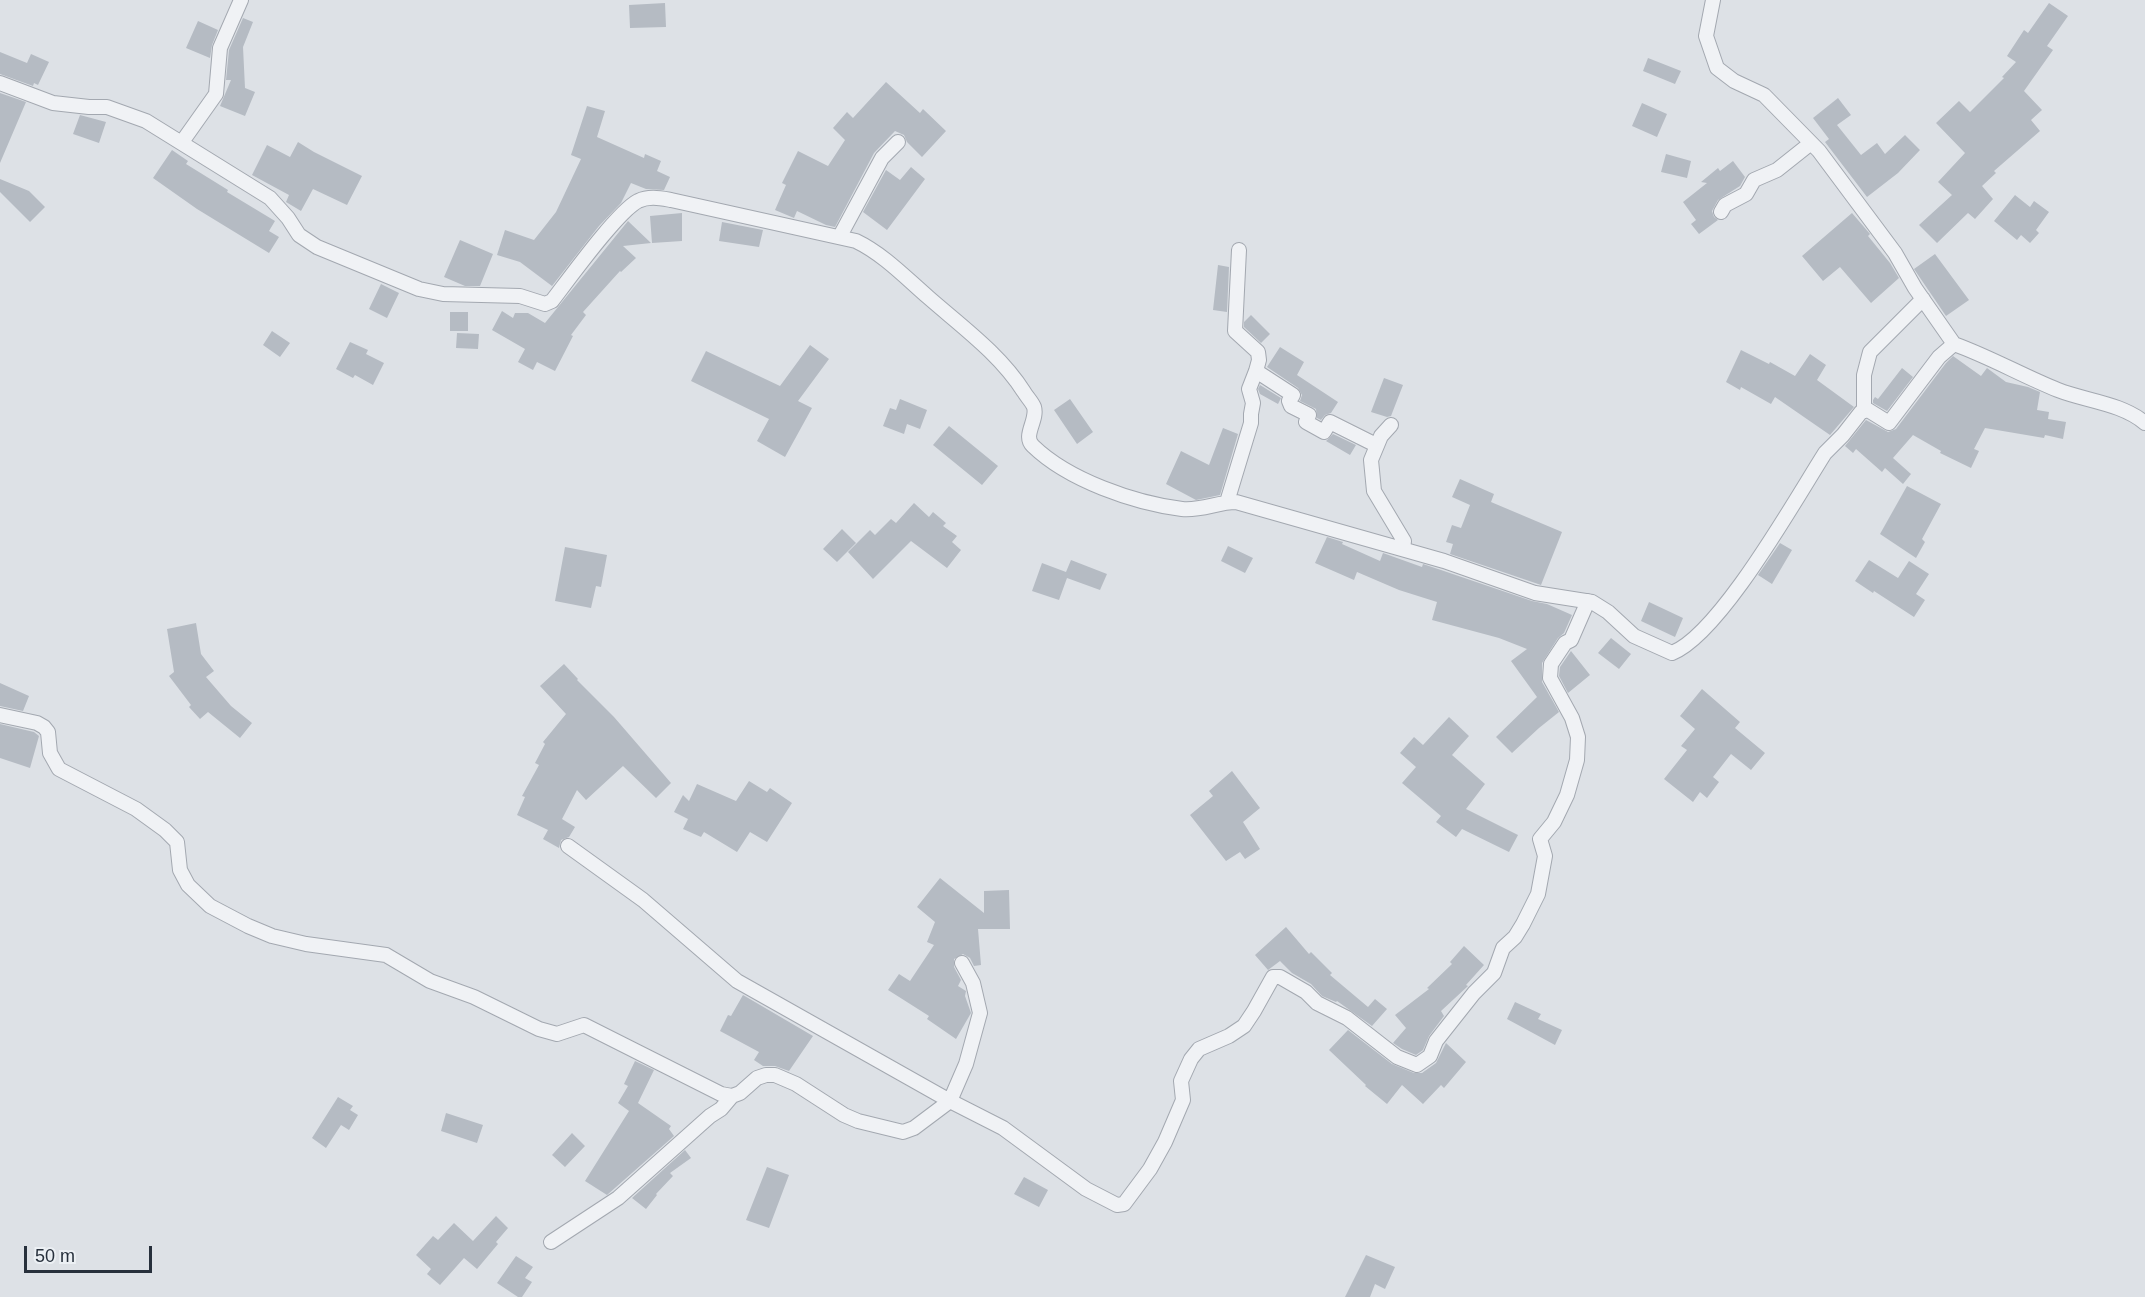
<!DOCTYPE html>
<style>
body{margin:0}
#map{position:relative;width:2145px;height:1297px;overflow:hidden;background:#dde1e6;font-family:Helvetica,sans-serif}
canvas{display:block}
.scale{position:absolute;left:24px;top:1246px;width:128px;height:27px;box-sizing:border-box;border:3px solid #27303c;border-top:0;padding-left:8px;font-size:18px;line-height:21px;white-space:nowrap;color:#27303c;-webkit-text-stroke:4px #ecf0f4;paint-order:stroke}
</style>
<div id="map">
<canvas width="2145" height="1297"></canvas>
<div class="scale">50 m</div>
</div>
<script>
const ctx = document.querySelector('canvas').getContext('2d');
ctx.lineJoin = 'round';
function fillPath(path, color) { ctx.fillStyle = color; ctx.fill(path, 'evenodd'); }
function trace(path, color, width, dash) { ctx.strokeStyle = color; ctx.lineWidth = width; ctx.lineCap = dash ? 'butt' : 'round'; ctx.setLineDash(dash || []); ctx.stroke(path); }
fillPath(new Path2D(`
 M 665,3 L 666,27 L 630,28 L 629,5 Z
 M 2049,3 L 2068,16 L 2047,46 L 2053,50 L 2024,91 L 2042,110 L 2031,120 L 2040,131 L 1994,171 L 1996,173 L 1982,186 L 1993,199 L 1975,219 L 1968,213 L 1937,243 L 1919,225 L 1952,195 L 1938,182 L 1965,153 L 1936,123 L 1959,101 L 1970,112 L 2004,78 L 2002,77 L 2016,62 L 2007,56 L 2024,30 L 2028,33 Z
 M 243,18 L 253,22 L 243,47 L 245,88 L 255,92 L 245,116 L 220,106 L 231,80 L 226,80 L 229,50 Z
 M 198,21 L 218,30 L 212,45 L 210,58 L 186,48 Z
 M 0,52 L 27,63 L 31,54 L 49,62 L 38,85 L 34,83 L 33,86 L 0,74 Z
 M 1648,58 L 1681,71 L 1675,84 L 1643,71 Z
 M 886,82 L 920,113 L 923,109 L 946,131 L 922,157 L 907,142 L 904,135 L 895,131 L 874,153 L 835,227 L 826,225 L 797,211 L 794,218 L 775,210 L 786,185 L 782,183 L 798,151 L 828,166 L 845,140 L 833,128 L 847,112 L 853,118 Z
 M 0,93 L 26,102 L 0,163 Z
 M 1838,98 L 1851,115 L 1837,125 L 1861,155 L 1877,143 L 1885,154 L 1905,135 L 1920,150 L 1898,173 L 1867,197 L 1825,142 L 1829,139 L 1813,118 Z
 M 1642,103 L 1667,114 L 1657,137 L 1632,126 Z
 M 587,106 L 605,111 L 597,137 L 644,158 L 645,154 L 661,161 L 657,171 L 670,177 L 664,190 L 646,189 L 631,183 L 621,203 L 599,226 L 552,286 L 520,262 L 497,255 L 505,230 L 534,240 L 556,212 L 581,159 L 571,155 Z
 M 80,115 L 106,122 L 99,143 L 73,134 Z
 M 298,142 L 314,152 L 362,176 L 347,205 L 313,189 L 301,211 L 286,202 L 289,195 L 252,175 L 267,145 L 290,157 Z
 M 172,150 L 188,161 L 186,164 L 228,190 L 227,192 L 275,221 L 269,231 L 279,237 L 269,253 L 197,209 L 153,178 Z
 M 1666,154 L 1691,161 L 1687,178 L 1661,172 Z
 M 1733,161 L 1745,177 L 1740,186 L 1718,200 L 1712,211 L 1714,217 L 1718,220 L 1699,234 L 1691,224 L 1696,220 L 1683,202 L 1707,183 L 1701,182 L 1718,168 L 1720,171 Z
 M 911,167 L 925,179 L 887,230 L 863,212 L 886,170 L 900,180 Z
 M 0,179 L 29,191 L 45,207 L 30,222 L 0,192 Z
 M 2015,195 L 2030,207 L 2034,201 L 2049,212 L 2036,230 L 2039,233 L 2030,243 L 2021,235 L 2017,240 L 1994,221 Z
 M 682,213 L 682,241 L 652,243 L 650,216 Z
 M 1852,213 L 1870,234 L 1868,236 L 1890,263 L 1899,278 L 1871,303 L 1840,267 L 1823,281 L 1802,256 Z
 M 628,221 L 651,243 L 623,246 L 636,258 L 621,272 L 620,271 L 583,312 L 586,315 L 571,335 L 573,336 L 555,371 L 537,362 L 533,370 L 518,362 L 525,349 L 492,330 L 502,311 L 513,318 L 515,313 L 528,313 L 545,323 Z
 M 722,222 L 763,230 L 759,247 L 719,241 Z
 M 460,240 L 493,254 L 480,286 L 465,286 L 444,277 Z
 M 1935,254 L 1969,300 L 1946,316 L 1914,269 Z
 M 1218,265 L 1229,267 L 1227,312 L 1213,310 Z
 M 381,284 L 399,293 L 387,318 L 369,309 Z
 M 450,312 L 468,312 L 468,331 L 450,331 Z
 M 1251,315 L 1270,334 L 1261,343 L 1244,327 L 1244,322 Z
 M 272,331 L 290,343 L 280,357 L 263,345 Z
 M 457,333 L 479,334 L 478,349 L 456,348 Z
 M 350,342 L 368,350 L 366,354 L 384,363 L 373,385 L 355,375 L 353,378 L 336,369 Z
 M 810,345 L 829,359 L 798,401 L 812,408 L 785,457 L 757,441 L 769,419 L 691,381 L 706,351 L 780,386 Z
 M 1280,347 L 1304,362 L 1297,375 L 1338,402 L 1331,413 L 1325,415 L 1321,420 L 1317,418 L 1316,409 L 1300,401 L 1302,395 L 1298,388 L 1267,367 Z
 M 1741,350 L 1769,364 L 1770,362 L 1795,376 L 1810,354 L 1826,365 L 1817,380 L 1854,407 L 1830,435 L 1775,397 L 1771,404 L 1741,387 L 1740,390 L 1726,382 Z
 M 1953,356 L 1981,376 L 1987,368 L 2006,382 L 2028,387 L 2040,392 L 2037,410 L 2049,412 L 2048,419 L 2066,422 L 2063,439 L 2045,435 L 2044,438 L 1985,428 L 1974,449 L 1979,451 L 1971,468 L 1940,453 L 1941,451 L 1913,435 L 1893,458 L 1911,474 L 1903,484 L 1885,468 L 1882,472 L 1856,449 L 1853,453 L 1845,446 L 1866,420 L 1888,432 L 1896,429 L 1946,363 Z
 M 1902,368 L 1913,377 L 1887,411 L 1873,403 L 1873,400 L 1875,397 L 1878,399 Z
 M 1384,378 L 1403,385 L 1391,416 L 1387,417 L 1371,412 Z
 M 1260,385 L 1281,398 L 1278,404 L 1260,394 L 1258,389 Z
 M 900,399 L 927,410 L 920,429 L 907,424 L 904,434 L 883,426 L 890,408 L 896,410 Z
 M 1070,399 L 1093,432 L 1077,444 L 1054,410 Z
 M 949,426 L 998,466 L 982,485 L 933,445 Z
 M 1223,428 L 1238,434 L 1220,495 L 1196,500 L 1166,484 L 1181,451 L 1209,465 Z
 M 1333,434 L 1356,445 L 1350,455 L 1326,441 Z
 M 1460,479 L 1494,494 L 1491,502 L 1562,532 L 1541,585 L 1450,554 L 1453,544 L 1446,542 L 1452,525 L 1461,528 L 1470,505 L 1452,497 Z
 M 1907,486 L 1941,504 L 1922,539 L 1925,542 L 1916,558 L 1880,534 Z
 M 914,503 L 929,517 L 933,512 L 946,523 L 943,526 L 957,536 L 952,542 L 961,550 L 947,568 L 911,541 L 873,579 L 848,552 L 870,530 L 875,535 L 891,519 L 896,523 Z
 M 842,529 L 856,543 L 837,562 L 823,549 Z
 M 1327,537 L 1343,542 L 1342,544 L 1380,561 L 1383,553 L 1422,567 L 1423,564 L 1441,570 L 1532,601 L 1547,604 L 1572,615 L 1564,633 L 1558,638 L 1542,663 L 1542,682 L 1559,712 L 1539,728 L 1512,753 L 1496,737 L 1537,697 L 1511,661 L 1527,649 L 1499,638 L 1432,620 L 1437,602 L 1399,590 L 1357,572 L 1354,580 L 1315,563 Z
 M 1780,543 L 1792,550 L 1772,584 L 1758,575 Z
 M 1228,546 L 1253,558 L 1245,573 L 1221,561 Z
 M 565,547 L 607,555 L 601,587 L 596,586 L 591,608 L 555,601 Z
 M 1071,560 L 1107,574 L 1100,590 L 1067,578 L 1059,600 L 1032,591 L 1042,563 L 1066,572 Z
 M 1869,560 L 1898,578 L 1909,561 L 1929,574 L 1916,594 L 1925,600 L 1914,617 L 1874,591 L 1873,593 L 1855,581 Z
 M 1649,602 L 1683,618 L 1675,637 L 1641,621 Z
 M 196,623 L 201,654 L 214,671 L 206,677 L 231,706 L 252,723 L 240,738 L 208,712 L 200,719 L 189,707 L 191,705 L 169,676 L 174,672 L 167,629 Z
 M 1611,638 L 1631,654 L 1619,669 L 1598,653 Z
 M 1571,651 L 1590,675 L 1568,693 L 1559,676 L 1560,667 Z
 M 564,664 L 578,679 L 577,680 L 614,717 L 671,783 L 656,798 L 623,766 L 586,800 L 577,790 L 562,819 L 575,827 L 569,837 L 561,840 L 559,848 L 543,839 L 548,830 L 517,815 L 525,797 L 522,796 L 539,765 L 535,763 L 545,744 L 543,742 L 566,714 L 540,686 Z
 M 0,683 L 29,696 L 23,711 L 0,706 Z
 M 1702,689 L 1740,722 L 1735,728 L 1765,753 L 1751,770 L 1731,754 L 1713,777 L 1719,782 L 1707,798 L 1700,792 L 1693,802 L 1664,779 L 1687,750 L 1681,746 L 1695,729 L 1680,716 Z
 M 1449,717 L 1469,736 L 1452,755 L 1485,784 L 1466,809 L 1518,835 L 1509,852 L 1462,829 L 1456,837 L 1436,822 L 1441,816 L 1402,783 L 1416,767 L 1400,753 L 1414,737 L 1423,745 Z
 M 0,724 L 34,732 L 39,736 L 30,768 L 0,758 Z
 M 1232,771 L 1260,808 L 1243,822 L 1260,849 L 1245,859 L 1240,852 L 1226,861 L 1190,815 L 1213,796 L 1209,791 Z
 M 749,781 L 767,792 L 770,788 L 792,803 L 767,842 L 750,832 L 737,852 L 704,832 L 701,837 L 683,829 L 688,819 L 674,812 L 683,795 L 689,801 L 697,784 L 736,801 Z
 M 940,878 L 984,913 L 984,891 L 1009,890 L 1010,929 L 978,929 L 981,965 L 974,966 L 970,958 L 963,954 L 954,959 L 954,967 L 961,980 L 958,986 L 966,991 L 965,996 L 971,1013 L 956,1039 L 927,1019 L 929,1016 L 888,990 L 899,974 L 910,981 L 934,945 L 927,942 L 935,922 L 917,907 Z
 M 1286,927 L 1309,954 L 1311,952 L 1332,973 L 1330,975 L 1368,1007 L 1375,999 L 1387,1009 L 1372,1026 L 1337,1001 L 1336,1002 L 1322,996 L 1311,984 L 1292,973 L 1280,961 L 1268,970 L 1255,955 Z
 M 1464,946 L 1484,965 L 1466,985 L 1468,986 L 1441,1011 L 1444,1016 L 1429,1036 L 1423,1050 L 1416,1055 L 1402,1049 L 1393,1043 L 1406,1028 L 1395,1015 L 1429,989 L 1427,988 L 1452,964 L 1450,962 Z
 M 743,995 L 813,1036 L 789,1071 L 775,1066 L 763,1066 L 754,1060 L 759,1052 L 720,1031 L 728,1015 L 731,1016 Z
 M 1515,1002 L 1541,1014 L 1538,1019 L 1562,1030 L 1555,1045 L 1507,1019 Z
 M 1348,1030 L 1392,1064 L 1414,1073 L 1422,1073 L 1436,1063 L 1446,1043 L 1466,1062 L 1444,1088 L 1441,1085 L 1423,1104 L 1402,1085 L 1387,1104 L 1365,1086 L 1366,1085 L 1329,1050 Z
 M 635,1061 L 654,1070 L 638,1103 L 671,1126 L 669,1129 L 674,1136 L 607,1195 L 585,1181 L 629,1111 L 618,1103 L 628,1086 L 624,1084 Z
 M 338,1097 L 353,1106 L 350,1110 L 358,1115 L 349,1130 L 341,1125 L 326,1148 L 312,1138 Z
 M 446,1113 L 483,1125 L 477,1143 L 441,1131 Z
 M 572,1133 L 585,1146 L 565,1167 L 552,1155 Z
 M 685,1150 L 691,1158 L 670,1173 L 673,1176 L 656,1194 L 657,1195 L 646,1209 L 632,1198 Z
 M 767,1167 L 789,1175 L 769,1228 L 746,1220 Z
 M 1024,1177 L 1048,1190 L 1039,1207 L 1014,1194 Z
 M 496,1216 L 508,1228 L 496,1242 L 498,1244 L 477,1269 L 464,1258 L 440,1285 L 427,1274 L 431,1269 L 416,1255 L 433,1236 L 438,1240 L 454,1223 L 473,1241 Z
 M 1366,1255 L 1395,1267 L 1385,1289 L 1375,1284 L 1370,1297 L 1345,1297 Z
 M 516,1256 L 533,1267 L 525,1278 L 532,1282 L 522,1297 L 518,1297 L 497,1283 Z`), '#b5bbc3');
const minor = new Path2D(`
 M 1713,0 L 1706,36 L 1717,68 L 1734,81 L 1764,95 L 1819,151 L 1895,253 L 1915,288 L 1954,344
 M 0,83 L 53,103 L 89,107 L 107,107 L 146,121 L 270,198 L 288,218 L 299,235 L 317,247 L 419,289 L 443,294 L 520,296 L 545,304 L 552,301 C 569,279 617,212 638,201 C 649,196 659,198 671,200 L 856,241 C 883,254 905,277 928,297 C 961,326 1000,354 1024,392 C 1027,397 1032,402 1034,407 C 1038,420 1022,436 1033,446 C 1068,480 1134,503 1182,509 C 1201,511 1218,502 1236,502 L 1444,561 L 1535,593 L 1592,602 L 1608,612 L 1634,636 L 1672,653 C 1720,634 1795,500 1825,453 L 1843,435 L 1861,412 L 1868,410 L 1889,423 L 1939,357 L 1954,344 C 1990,357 2023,376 2058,390 C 2086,401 2121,403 2145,423
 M 182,142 L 216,94 L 220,48 L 241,0
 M 1721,212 L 1725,205 L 1746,194 L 1754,180 L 1777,170 L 1811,143
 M 840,236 L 882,158 L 898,142
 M 1256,371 L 1293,395 L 1289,401 L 1291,406 L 1309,415 L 1306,422 L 1324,432 L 1330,422 L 1376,445
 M 1864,410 L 1864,375 L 1870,352 L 1923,299
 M 1391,425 L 1381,436 L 1371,460 L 1374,491 L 1404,541 L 1403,549
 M 1227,502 L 1251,423 L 1251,414 L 1253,403 L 1249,389 L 1256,371 L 1259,360 L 1258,352 L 1235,331 L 1239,250
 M 0,715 L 37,723 L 44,727 L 48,732 L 50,753 L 59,769 L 136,809 L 165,830 L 177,842 L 180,870 L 188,885 L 210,906 L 248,926 L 272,936 L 306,944 L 386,955 L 430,981 L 474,997 L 539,1029 L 557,1034 L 584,1025 L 721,1094 L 732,1096 L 740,1093 L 757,1078 L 766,1075 L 775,1075 L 796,1084 L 844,1115 L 858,1121 L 903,1132 L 914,1128 L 950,1101 L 966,1064 L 980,1013 L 973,983 L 962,963
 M 568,846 L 643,900 L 737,981 L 950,1101 L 1003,1128 L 1086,1189 L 1117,1205 L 1124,1204 L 1150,1169 L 1165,1142 L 1183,1100 L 1181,1081 L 1191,1059 L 1199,1049 L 1229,1036 L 1244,1026 L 1254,1011 L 1273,977 L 1280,977 L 1306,992 L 1317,1003 L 1347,1018 L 1397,1057 L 1417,1065 L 1430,1056 L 1436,1041 L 1474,993 L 1494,973 L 1503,948 L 1515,937 L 1523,924 L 1538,894 L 1545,856 L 1540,839 L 1554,822 L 1567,795 L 1577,760 L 1578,737 L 1572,718 L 1550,678 L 1551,664 L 1565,643 L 1571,640 L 1588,601
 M 551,1242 L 618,1198 L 710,1116 L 721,1109 L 732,1096`);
trace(minor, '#a3a8b0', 16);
trace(minor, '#f0f2f5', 14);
</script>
